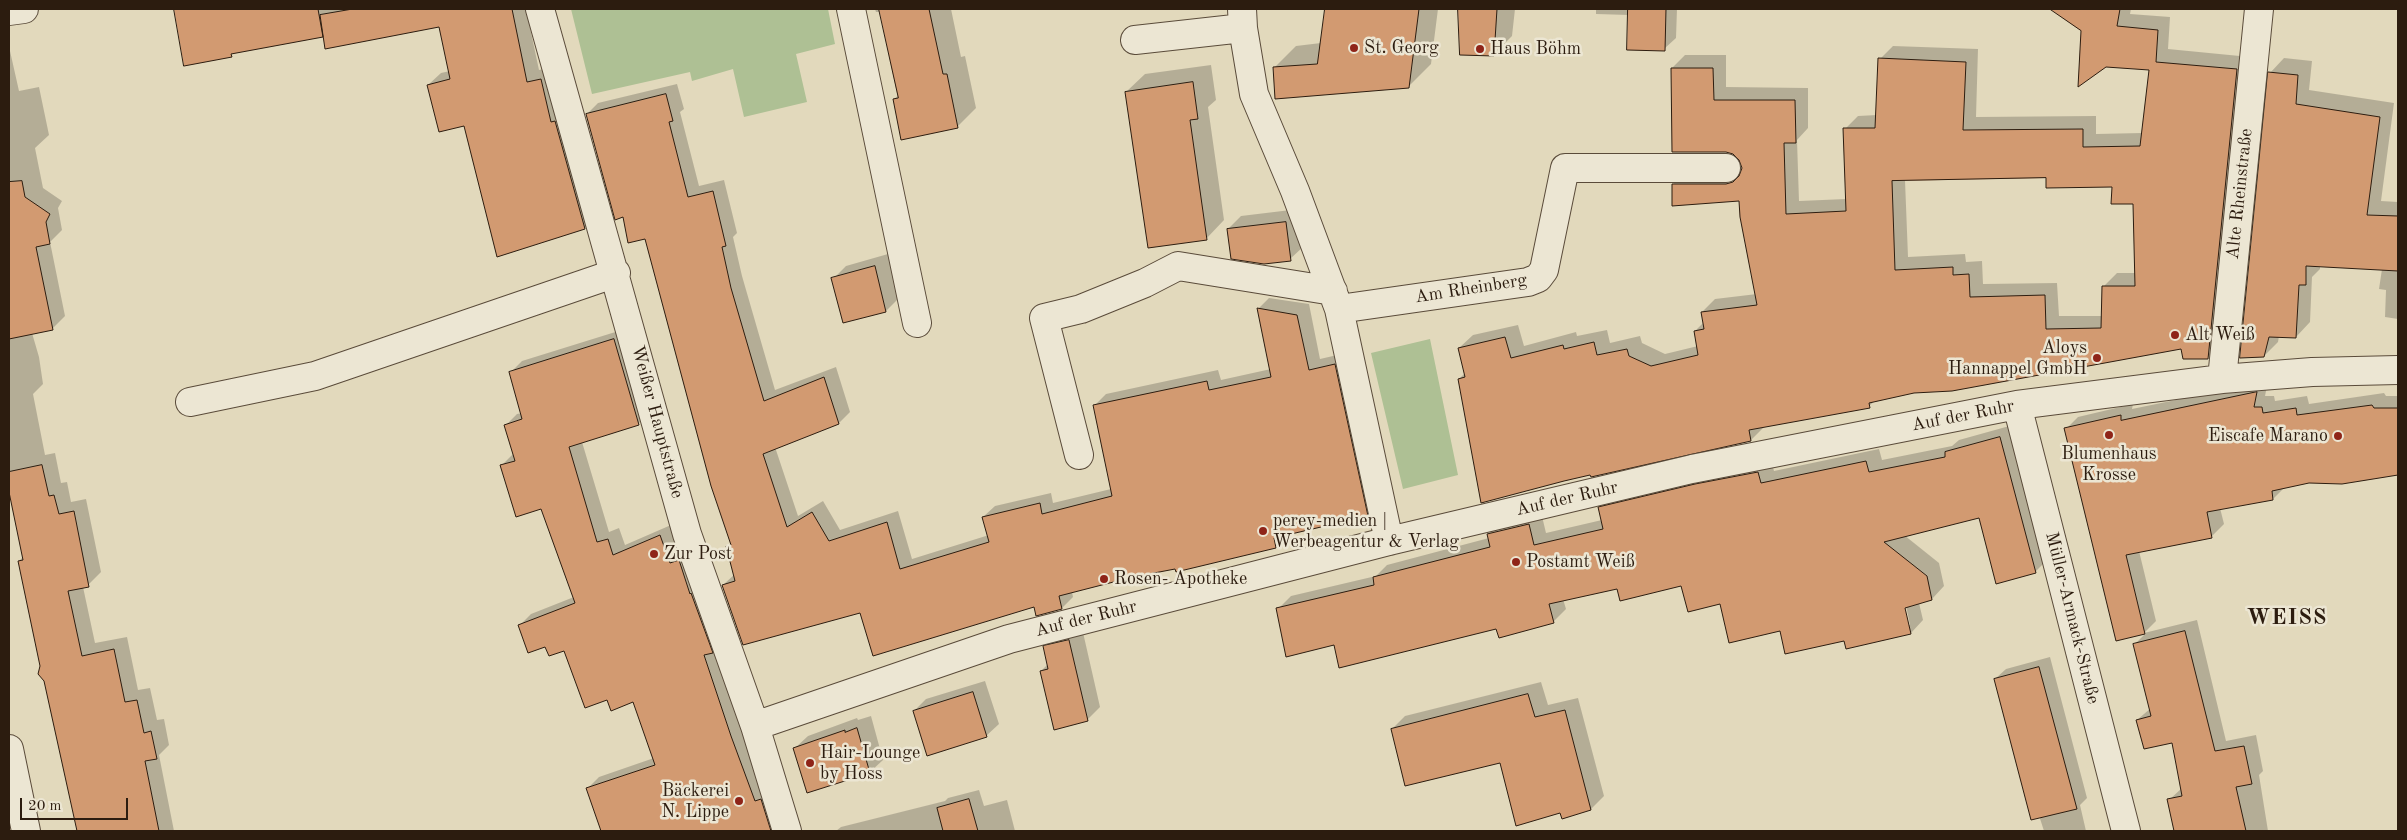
<!DOCTYPE html>
<meta charset="utf-8">
<style>
body{margin:0}
#map{position:relative;width:2407px;height:840px;overflow:hidden;background:#e2d9bc;font-family:"Old Standard TT",serif}
canvas{display:block}
.frame{position:absolute;inset:0;border:10px solid #2c1c0f;pointer-events:none}
.scale{position:absolute;left:20px;top:798px;width:108px;height:22px;box-sizing:border-box;border:2px solid #2c1c0f;border-top:0;padding-left:6px;font-size:15px;line-height:18px;white-space:nowrap;color:#2c1c0f;-webkit-text-stroke:4px #ece6d3;paint-order:stroke}
</style>
<div id="map">
<canvas width="2407" height="840"></canvas>
<div class="frame"></div>
<div class="scale">20 m</div>
</div>
<script>
const ctx = document.querySelector('canvas').getContext('2d');
ctx.lineJoin = 'round';
function fillPath(path, color) { ctx.fillStyle = color; ctx.fill(path, 'evenodd'); }
function trace(path, color, width, dash) { ctx.strokeStyle = color; ctx.lineWidth = width; ctx.lineCap = dash ? 'butt' : 'round'; ctx.setLineDash(dash || []); ctx.stroke(path); }
function write(font, color, halo, rows, align = 'center') {
  ctx.font = font + ' "Old Standard TT",serif'; ctx.lineWidth = 5; ctx.setLineDash([]); ctx.textBaseline = 'middle'; ctx.strokeStyle = halo; ctx.fillStyle = color; for (const [text, x, y, turn = 0] of rows) {
    ctx.save(); ctx.translate(x, y); ctx.rotate((+turn || 0) * Math.PI / 180); ctx.textAlign = isNaN(turn) ? turn : align; if (halo) ctx.strokeText(text, 0, 0); ctx.fillText(text, 0, 0); ctx.restore();
  }
}
fillPath(new Path2D(`
 M 571,9 L 828,9 L 835,44 L 796,54 L 807,102 L 744,117 L 733,69 L 692,81 L 690,72 L 592,94 Z
 M 1430,339 L 1458,475 L 1403,489 L 1371,353 Z`), '#aec094');
fillPath(new Path2D(`
 M 175,9 L 526,9 L 539,70 L 554,67 L 597,216 L 585,228 L 498,255 L 465,125 L 428,85 L 441,73 L 450,71 L 440,25 L 324,34 L 185,64 Z
 M 875,9 L 951,9 L 961,57 L 965,56 L 976,108 L 957,127 L 894,99 L 899,95 L 881,12 L 876,12 Z
 M 1326,9 L 1438,9 L 1431,64 L 1408,87 L 1274,68 L 1296,46 L 1321,43 Z
 M 1459,9 L 1515,9 L 1512,36 L 1493,55 L 1462,53 Z
 M 1596,9 L 1677,9 L 1676,38 L 1664,49 L 1629,15 L 1596,14 Z
 M 2067,9 L 2131,9 L 2130,14 L 2170,17 L 2168,49 L 2250,57 L 2221,344 L 2208,357 L 2182,347 L 1914,392 L 1876,400 L 1869,406 L 1764,427 L 1751,440 L 1459,379 L 1465,373 L 1459,348 L 1473,335 L 1518,325 L 1524,346 L 1576,332 L 1577,336 L 1607,330 L 1610,343 L 1640,336 L 1642,343 L 1665,354 L 1698,346 L 1695,331 L 1704,322 L 1702,312 L 1715,299 L 1757,294 L 1740,200 L 1673,184 L 1686,171 L 1741,171 L 1743,167 L 1740,159 L 1672,68 L 1685,55 L 1726,55 L 1726,87 L 1808,88 L 1808,128 L 1797,140 L 1799,201 L 1846,199 L 1845,129 L 1858,116 L 1877,115 L 1880,59 L 1893,46 L 1978,49 L 1976,117 L 2096,116 L 2096,134 L 2142,133 L 2151,69 L 2066,19 ZM 2047,177 L 2113,185 L 2134,203 L 2135,273 L 2117,273 L 2104,286 L 2103,316 L 2059,316 L 2057,283 L 1983,284 L 1982,261 L 1966,262 L 1965,254 L 1908,257 L 1905,180 Z
 M 10,51 L 19,91 L 39,87 L 49,135 L 35,148 L 43,188 L 62,201 L 58,208 L 62,230 L 50,242 L 65,316 L 52,329 L 32,333 L 39,357 L 43,384 L 33,394 L 45,455 L 55,453 L 61,483 L 67,482 L 71,502 L 86,499 L 101,572 L 88,585 L 83,587 L 95,643 L 127,637 L 138,690 L 150,688 L 157,720 L 164,719 L 169,745 L 159,755 L 174,831 L 78,831 L 41,666 L 19,561 L 23,557 L 9,486 Z
 M 2284,58 L 2312,61 L 2309,90 L 2394,103 L 2381,201 L 2398,202 L 2398,319 L 2385,317 L 2386,290 L 2379,289 L 2382,269 L 2320,266 L 2320,269 L 2312,277 L 2310,322 L 2296,337 L 2279,336 L 2278,342 L 2264,356 L 2270,73 Z
 M 1211,65 L 1216,100 L 1208,107 L 1224,220 L 1206,239 L 1126,92 L 1145,74 Z
 M 677,84 L 684,109 L 680,112 L 699,186 L 724,180 L 737,233 L 733,237 L 742,276 L 775,390 L 836,367 L 850,412 L 839,423 L 775,447 L 798,516 L 823,501 L 840,530 L 898,511 L 912,559 L 989,535 L 983,517 L 995,506 L 1051,493 L 1053,503 L 1111,489 L 1094,406 L 1106,394 L 1218,370 L 1221,380 L 1271,369 L 1258,309 L 1269,298 L 1309,304 L 1320,359 L 1346,353 L 1378,503 L 1367,515 L 1287,534 L 1275,547 L 1133,576 L 1072,592 L 1073,597 L 1062,608 L 1035,606 L 861,611 L 723,585 L 735,574 L 727,547 L 732,542 L 646,238 L 624,216 L 587,114 L 598,103 Z
 M 1299,209 L 1303,247 L 1290,259 L 1228,229 L 1241,216 Z
 M 888,254 L 899,298 L 886,311 L 844,322 L 833,279 L 846,266 Z
 M 625,329 L 650,412 L 638,424 L 582,442 L 609,532 L 619,528 L 625,545 L 671,525 L 779,824 L 772,831 L 604,831 L 588,788 L 599,777 L 654,758 L 634,700 L 608,699 L 564,649 L 546,646 L 520,625 L 531,614 L 574,597 L 541,508 L 502,465 L 513,454 L 506,425 L 517,414 L 522,413 L 510,373 L 522,361 Z
 M 2268,381 L 2265,396 L 2274,396 L 2275,401 L 2307,396 L 2309,404 L 2384,393 L 2386,396 L 2398,396 L 2398,474 L 2342,483 L 2309,482 L 2285,487 L 2273,499 L 2220,508 L 2224,524 L 2211,537 L 2139,551 L 2156,621 L 2144,633 L 2197,620 L 2226,741 L 2256,735 L 2263,771 L 2259,775 L 2268,831 L 2175,831 L 2169,800 L 2182,788 L 2173,741 L 2137,720 L 2151,708 L 2135,644 L 2146,633 L 2117,639 L 2066,429 L 2078,417 L 2133,404 L 2132,409 Z
 M 2013,425 L 2048,559 L 2035,572 L 1980,516 L 1904,535 L 1939,563 L 1944,586 L 1932,599 L 1919,603 L 1923,620 L 1911,633 L 1845,640 L 1781,629 L 1682,584 L 1618,587 L 1563,599 L 1566,609 L 1553,622 L 1335,643 L 1278,609 L 1291,596 L 1376,576 L 1387,565 L 1489,538 L 1488,534 L 1501,521 L 1541,512 L 1546,533 L 1602,520 L 1599,508 L 1612,495 L 1771,460 L 1774,471 L 1879,449 L 1882,460 L 1952,446 L 1959,440 ZM 1905,601 L 1910,625 L 1908,625 L 1902,602 Z
 M 1082,628 L 1100,707 L 1087,720 L 1041,671 L 1048,664 L 1045,647 L 1057,634 Z
 M 2050,657 L 2087,798 L 2080,805 L 2086,831 L 2044,831 L 1995,679 L 2006,669 Z
 M 985,681 L 999,724 L 986,736 L 914,711 L 926,699 Z
 M 1541,682 L 1548,705 L 1578,698 L 1604,796 L 1591,809 L 1561,812 L 1501,762 L 1392,729 L 1405,716 Z
 M 871,716 L 883,760 L 870,772 L 795,748 L 808,736 L 857,718 L 858,720 Z
 M 979,790 L 984,806 L 1007,800 L 1015,831 L 836,831 L 841,827 L 945,801 L 948,798 Z`), '#0003');
const building = new Path2D(`
 M 174,9 L 318,9 L 323,37 L 231,54 L 232,57 L 184,66 Z
 M 353,9 L 512,9 L 527,82 L 541,79 L 551,122 L 555,121 L 585,229 L 497,257 L 464,126 L 439,132 L 427,85 L 450,79 L 439,27 L 325,49 L 320,15 Z
 M 879,9 L 929,9 L 943,74 L 947,74 L 958,128 L 901,140 L 893,99 L 898,98 Z
 M 1325,9 L 1419,9 L 1409,88 L 1275,99 L 1273,67 L 1317,64 Z
 M 1458,9 L 1497,9 L 1494,56 L 1460,55 Z
 M 1628,9 L 1666,9 L 1665,51 L 1627,50 Z
 M 2050,9 L 2120,9 L 2117,26 L 2158,30 L 2156,62 L 2237,69 L 2208,359 L 2183,359 L 2181,349 L 1952,391 L 1914,393 L 1869,403 L 1870,408 L 1749,430 L 1751,441 L 1591,477 L 1590,475 L 1564,481 L 1481,503 L 1458,379 L 1465,377 L 1458,348 L 1505,337 L 1511,358 L 1563,345 L 1564,349 L 1594,342 L 1597,355 L 1627,349 L 1629,356 L 1651,366 L 1698,355 L 1694,331 L 1704,329 L 1701,312 L 1757,305 L 1740,217 L 1739,201 L 1672,206 L 1672,184 L 1726,184 L 1733,182 L 1739,176 L 1742,168 L 1739,160 L 1733,154 L 1726,152 L 1672,152 L 1671,68 L 1713,68 L 1714,100 L 1795,100 L 1796,143 L 1784,143 L 1786,214 L 1846,211 L 1843,128 L 1875,128 L 1878,58 L 1966,62 L 1963,130 L 2083,129 L 2083,147 L 2140,146 L 2149,70 L 2106,67 L 2078,87 L 2081,31 ZM 2046,178 L 2046,188 L 2112,187 L 2111,204 L 2133,204 L 2135,286 L 2102,286 L 2101,328 L 2046,329 L 2045,295 L 1970,297 L 1969,274 L 1953,275 L 1953,267 L 1895,270 L 1892,181 Z
 M 2268,72 L 2298,75 L 2296,104 L 2380,117 L 2367,215 L 2398,216 L 2398,271 L 2306,266 L 2306,285 L 2299,285 L 2296,338 L 2269,337 L 2264,357 L 2240,358 Z
 M 1193,82 L 1198,119 L 1190,120 L 1207,240 L 1148,248 L 1125,92 Z
 M 666,94 L 673,121 L 669,122 L 688,197 L 713,191 L 726,246 L 722,247 L 731,288 L 764,401 L 824,377 L 839,424 L 763,454 L 787,527 L 812,512 L 829,541 L 887,522 L 900,569 L 989,542 L 982,517 L 1040,503 L 1042,514 L 1112,496 L 1093,405 L 1207,381 L 1209,390 L 1271,377 L 1257,308 L 1297,315 L 1309,370 L 1335,364 L 1368,516 L 1274,538 L 1276,548 L 1176,572 L 1175,569 L 1133,577 L 1059,596 L 1062,609 L 1036,616 L 1034,607 L 873,656 L 860,613 L 743,645 L 722,585 L 735,581 L 726,546 L 731,545 L 711,486 L 645,239 L 628,243 L 623,217 L 615,220 L 586,114 Z
 M 22,181 L 25,197 L 50,214 L 46,222 L 50,244 L 36,247 L 53,330 L 9,339 L 9,182 Z
 M 1286,222 L 1291,261 L 1264,264 L 1231,259 L 1227,229 Z
 M 875,266 L 886,312 L 843,323 L 831,278 Z
 M 614,339 L 639,425 L 569,447 L 597,542 L 608,539 L 613,555 L 660,535 L 670,563 L 679,560 L 690,594 L 691,593 L 713,653 L 704,655 L 731,736 L 755,801 L 761,799 L 771,831 L 601,831 L 586,788 L 655,765 L 633,702 L 611,711 L 607,700 L 585,708 L 564,651 L 549,656 L 545,647 L 528,653 L 518,625 L 575,603 L 541,509 L 516,517 L 500,465 L 515,461 L 504,425 L 522,419 L 509,372 Z
 M 2257,392 L 2254,407 L 2262,407 L 2263,413 L 2296,408 L 2297,415 L 2372,405 L 2374,408 L 2398,408 L 2398,475 L 2342,484 L 2309,483 L 2272,491 L 2273,500 L 2207,512 L 2212,538 L 2126,555 L 2145,634 L 2116,641 L 2064,428 L 2121,415 L 2121,420 Z
 M 2000,437 L 2036,573 L 1996,584 L 1979,518 L 1884,542 L 1927,576 L 1932,600 L 1905,608 L 1911,634 L 1846,649 L 1844,641 L 1785,654 L 1780,631 L 1729,643 L 1720,604 L 1688,612 L 1681,586 L 1620,601 L 1617,589 L 1549,604 L 1554,623 L 1499,638 L 1496,629 L 1339,668 L 1334,645 L 1286,657 L 1276,608 L 1374,585 L 1373,577 L 1490,547 L 1487,534 L 1529,524 L 1534,545 L 1603,529 L 1598,507 L 1695,484 L 1758,472 L 1761,483 L 1866,461 L 1869,472 L 1945,457 L 1945,452 Z
 M 42,465 L 49,496 L 54,495 L 59,514 L 74,511 L 89,587 L 68,591 L 82,656 L 114,649 L 125,702 L 137,700 L 144,733 L 151,731 L 157,759 L 145,761 L 159,831 L 77,831 L 44,681 L 38,674 L 40,666 L 18,561 L 23,560 L 9,492 L 9,472 Z
 M 2185,631 L 2215,751 L 2244,746 L 2252,784 L 2236,787 L 2246,831 L 2174,831 L 2167,799 L 2182,796 L 2172,743 L 2144,749 L 2136,720 L 2151,716 L 2133,644 Z
 M 1069,640 L 1088,721 L 1054,730 L 1040,671 L 1048,669 L 1043,646 Z
 M 2039,667 L 2077,809 L 2031,820 L 1994,679 Z
 M 973,692 L 987,737 L 927,756 L 913,711 Z
 M 1528,694 L 1535,717 L 1565,710 L 1591,810 L 1562,819 L 1560,813 L 1516,826 L 1500,763 L 1405,786 L 1391,729 Z
 M 857,728 L 870,773 L 807,793 L 793,748 L 845,730 L 845,732 Z
 M 969,799 L 978,831 L 943,831 L 937,808 Z`);
fillPath(building, '#d29a71');
trace(building, '#2c1c0f', 1);
const minor = new Path2D(`
 M 540,9 L 687,534 L 755,726 L 787,831
 M 851,9 L 917,323
 M 1242,9 L 1243,28 L 1254,94 L 1295,191 L 1339,309 L 1389,541
 M 9,11 L 24,9
 M 1135,40 L 1243,28
 M 1339,309 L 1528,282 L 1538,278 L 1544,270 L 1565,168 L 1726,168
 M 2222,379 L 2259,9
 M 190,402 L 315,376 L 616,273
 M 2017,405 L 2126,831
 M 1079,455 L 1044,318 L 1081,309 L 1145,283 L 1178,266 L 1333,291
 M 755,726 L 1009,639 L 1389,541 L 1692,469 L 2017,405 L 2222,379 L 2312,372 L 2398,370
 M 9,749 L 26,831`);
trace(minor, '#5a4b3a', 30);
trace(minor, '#ece6d3', 28);
for (const [x, y, r, color] of [
 [1354,48,5,"#8f2418"],
 [1480,49,5,"#8f2418"],
 [2175,335,5,"#8f2418"],
 [2097,358,5,"#8f2418"],
 [2109,435,5,"#8f2418"],
 [2338,436,5,"#8f2418"],
 [1263,531,5,"#8f2418"],
 [654,554,5,"#8f2418"],
 [1516,562,5,"#8f2418"],
 [1104,579,5,"#8f2418"],
 [810,763,5,"#8f2418"],
 [739,801,5,"#8f2418"]
]) { const dot = new Path2D(); dot.arc(x, y, r, 0, 2 * Math.PI); ctx.fillStyle = color; ctx.fill(dot); trace(dot, '#ece6d3', 2); }
write('18px', '#2c1c0f', '#ece6d3', [
 ["St. Georg",1364,48],
 ["Haus Böhm",1490,49],
 ["Alt Weiß",2185,335],
 ["Aloys",2087,348,"right"],
 ["Hannappel GmbH",2087,369,"right"],
 ["Eiscafe Marano",2328,436,"right"],
 ["Blumenhaus",2109,454,"center"],
 ["Krosse",2109,475,"center"],
 ["perey-medien |",1273,521],
 ["Werbeagentur & Verlag",1273,542],
 ["Zur Post",664,554],
 ["Postamt Weiß",1526,562],
 ["Rosen- Apotheke",1114,579],
 ["Hair-Lounge",820,753],
 ["by Hoss",820,774],
 ["Bäckerei",729,791,"right"],
 ["N. Lippe",729,812,"right"]
], 'left');
write('18px', '#2c1c0f', '#ece6d3', [
 ["Alte Rheinstraße",2240,194,-84],
 ["Am Rheinberg",1471,289,-9],
 ["Auf der Ruhr",1963,416,-11],
 ["Weißer Hauptstraße",657,422,75],
 ["Auf der Ruhr",1567,499,-13],
 ["Müller-Armack-Straße",2072,618,76],
 ["Auf der Ruhr",1086,619,-14]
]);
ctx.letterSpacing = '1px';
write('bold 22px', '#2c1c0f', '#ece6d3', [
 ["WEISS",2287,618]
]);
ctx.letterSpacing = '0px';
</script>
